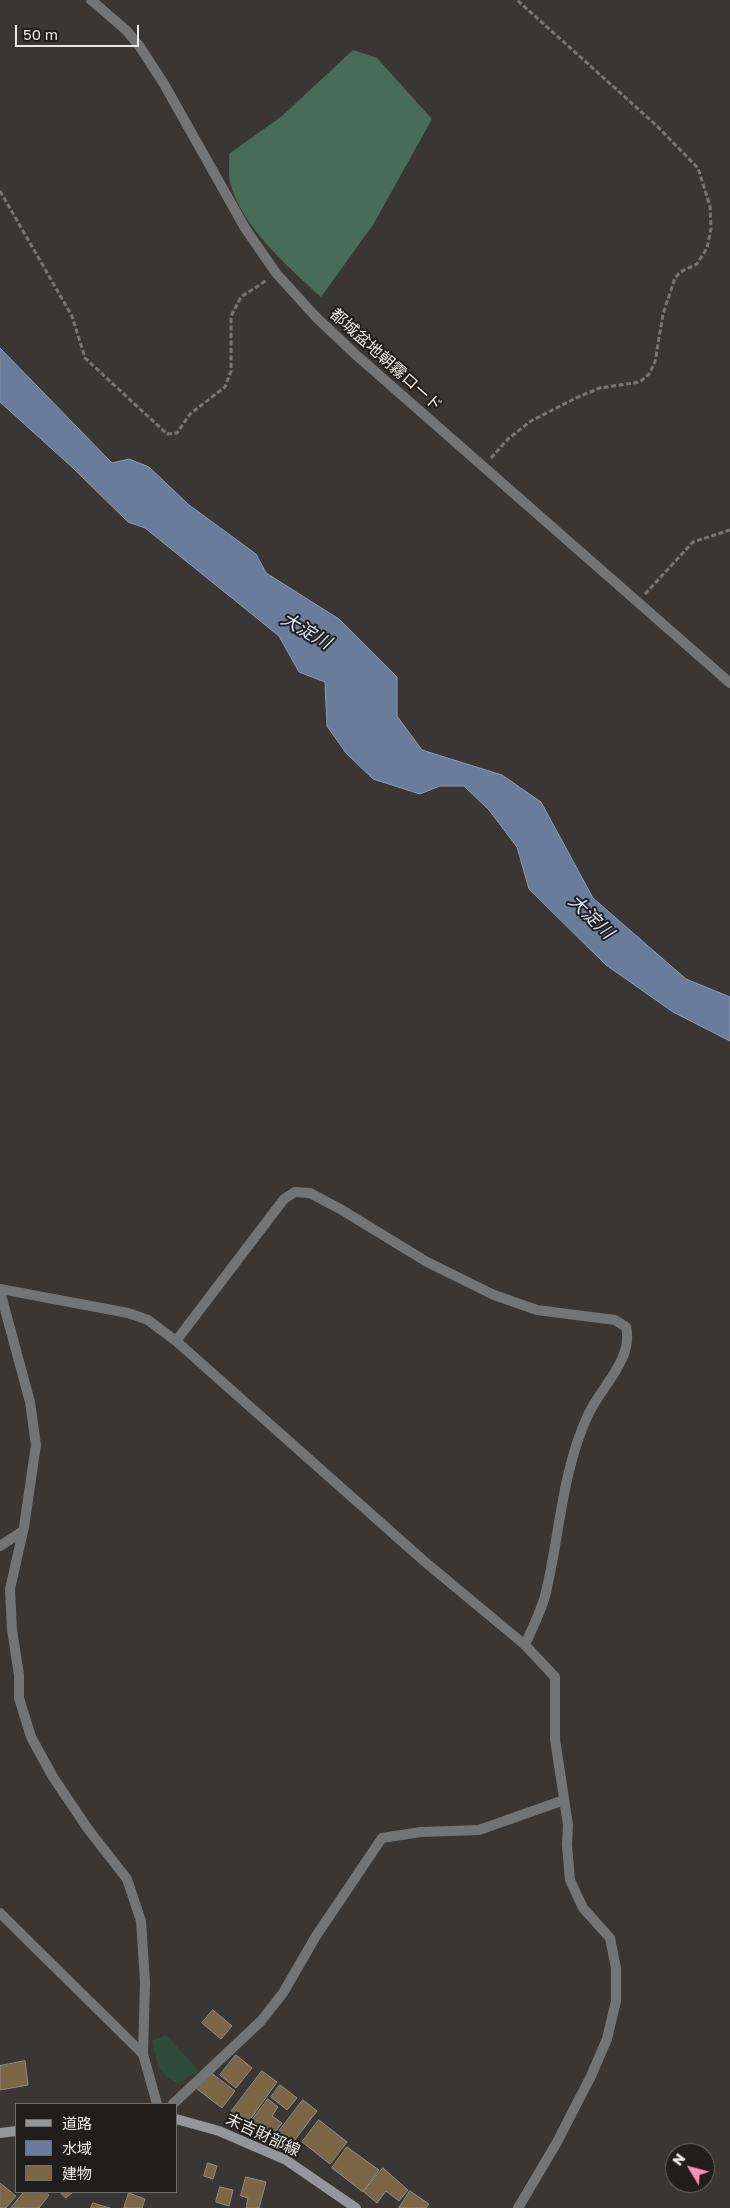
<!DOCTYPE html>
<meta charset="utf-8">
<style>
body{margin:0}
#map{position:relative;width:730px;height:2208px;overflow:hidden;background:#393633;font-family:"Golos Text","Noto Sans JP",sans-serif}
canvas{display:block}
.legend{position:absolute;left:15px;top:2103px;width:162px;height:90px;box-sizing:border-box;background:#1f1e1c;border:1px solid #706f6c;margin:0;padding:6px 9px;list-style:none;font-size:15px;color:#e9e8e5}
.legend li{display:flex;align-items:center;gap:10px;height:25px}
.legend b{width:25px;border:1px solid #706f6c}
.north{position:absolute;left:665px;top:2143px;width:50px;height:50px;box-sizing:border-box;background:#1f1e1c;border:1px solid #706f6c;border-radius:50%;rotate:307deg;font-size:14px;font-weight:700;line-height:20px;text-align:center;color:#e9e8e5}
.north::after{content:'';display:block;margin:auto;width:18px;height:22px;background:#ff8eb9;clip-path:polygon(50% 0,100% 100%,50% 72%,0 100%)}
.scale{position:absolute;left:15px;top:25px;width:124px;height:22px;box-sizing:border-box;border:2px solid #e9e8e5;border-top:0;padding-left:6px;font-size:15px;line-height:18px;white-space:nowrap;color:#e9e8e5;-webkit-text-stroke:4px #1f1e1c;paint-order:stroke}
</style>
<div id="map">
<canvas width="730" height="2208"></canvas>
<ul class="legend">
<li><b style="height:6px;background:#959699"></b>道路</li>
<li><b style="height:14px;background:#697c9c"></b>水域</li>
<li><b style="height:14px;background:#7b6746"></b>建物</li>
</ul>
<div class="north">N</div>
<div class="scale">50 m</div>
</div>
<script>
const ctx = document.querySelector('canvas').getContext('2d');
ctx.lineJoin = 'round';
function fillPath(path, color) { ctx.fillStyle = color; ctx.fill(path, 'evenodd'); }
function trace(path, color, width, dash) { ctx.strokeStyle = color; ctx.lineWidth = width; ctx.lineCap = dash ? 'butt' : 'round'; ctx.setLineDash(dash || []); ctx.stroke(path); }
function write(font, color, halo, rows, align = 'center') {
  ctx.font = font + ' "Golos Text","Noto Sans JP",sans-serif'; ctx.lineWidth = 4; ctx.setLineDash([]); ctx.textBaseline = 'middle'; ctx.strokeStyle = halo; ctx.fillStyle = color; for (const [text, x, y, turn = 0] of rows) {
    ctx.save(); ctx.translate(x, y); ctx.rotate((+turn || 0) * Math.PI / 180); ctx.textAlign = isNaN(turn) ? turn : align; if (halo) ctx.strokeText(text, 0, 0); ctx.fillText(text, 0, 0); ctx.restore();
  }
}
fillPath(new Path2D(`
 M 166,2035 L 199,2071 L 177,2083 C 156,2072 158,2063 152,2041 Z`), '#2f4c3b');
fillPath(new Path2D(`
 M 353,50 L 377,58 L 432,119 L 373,225 L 321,297 C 289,268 240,225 230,182 C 228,173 230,163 229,154 L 282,116 Z`), '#476c57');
const water = new Path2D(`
 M 0,348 L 112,463 L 129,459 L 149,467 L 189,505 L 256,554 L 266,573 L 339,619 L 397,677 L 397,716 L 422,750 L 502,775 L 541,802 L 593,898 L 686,979 L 730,997 L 730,1041 L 673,1012 L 606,965 L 529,889 L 517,847 L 489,810 L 464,786 L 440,786 L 420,794 L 373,779 L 346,753 L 327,726 L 325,682 L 299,672 L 279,636 L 145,528 L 128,522 L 73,468 L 0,402 Z`);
fillPath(water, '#697c9c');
trace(water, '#8f9cb2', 1);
const building = new Path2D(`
 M 213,2010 L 232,2026 L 221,2039 L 202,2023 Z
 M 236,2055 L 252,2068 L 236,2088 L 220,2075 Z
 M 25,2061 L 28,2085 L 0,2090 L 0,2066 Z
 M 262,2071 L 277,2082 L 247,2124 L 231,2112 Z
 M 210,2072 L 235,2091 L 222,2108 L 197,2089 Z
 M 280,2085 L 297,2098 L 287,2110 L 271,2097 Z
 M 268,2099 L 278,2107 L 272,2116 L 282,2123 L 270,2139 L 250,2123 Z
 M 303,2100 L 317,2111 L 291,2145 L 277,2134 Z
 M 319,2120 L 347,2142 L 330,2164 L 302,2142 Z
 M 347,2147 L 379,2170 L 363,2192 L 332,2168 Z
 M 208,2163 L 217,2166 L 213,2179 L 204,2176 Z
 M 383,2168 L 408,2190 L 399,2201 L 386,2191 L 377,2203 L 364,2192 Z
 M 246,2177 L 266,2182 L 259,2208 L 246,2208 L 248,2198 L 241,2196 Z
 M 0,2183 L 16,2196 L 6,2208 L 0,2208 Z
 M 220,2187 L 233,2190 L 229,2206 L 216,2202 Z
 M 410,2191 L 429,2204 L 426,2208 L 399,2208 Z
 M 24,2192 L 45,2192 L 49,2195 L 39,2208 L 11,2208 Z
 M 60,2192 L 73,2192 L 66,2198 Z
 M 129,2193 L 145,2199 L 142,2208 L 124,2208 Z
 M 93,2203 L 110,2208 L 91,2208 Z`);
fillPath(building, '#7b6746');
trace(building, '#918e8a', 1);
trace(new Path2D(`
 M 0,191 L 72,316 L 85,358 L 167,434 L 177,433 L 190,414 L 225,387 L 231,371 L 231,316 L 241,297 L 267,280
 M 491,458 L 508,439 L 531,421 L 578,397 L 600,388 L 640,382 L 649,374 L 655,362 L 663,314 L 675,278 L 680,272 L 697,264 L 707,248 L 711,229 L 710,206 L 698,168 L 656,125 L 517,0
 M 645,594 L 693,542 L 730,530`), '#787673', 3, [5, 2.5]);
trace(new Path2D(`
 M 0,1289 L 128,1313 L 148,1320 L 176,1341 L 424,1561 L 525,1645 L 555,1677 L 555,1739 L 568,1825 L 567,1845 L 570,1880 L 583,1908 L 610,1938 L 616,1968 L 616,2001 L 607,2039 L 591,2076 L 556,2144 L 518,2208
 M 0,1291 L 30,1402 L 36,1445 L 24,1527 L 10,1589 L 12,1630 L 19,1675 L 19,1698 L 31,1737 L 53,1777 L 88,1829 L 127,1879 L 141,1921 L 145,1982 L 143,2054 L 157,2104
 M 176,1341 L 284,1199 L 295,1192 L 310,1193 L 342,1210 L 427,1262 L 494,1295 L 537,1310 L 615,1320 L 626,1327 C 634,1359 600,1388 588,1415 C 562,1471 560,1533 546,1592 C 542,1610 532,1628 525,1645
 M 0,1546 L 23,1531
 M 0,1913 L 143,2054
 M 173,2104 L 261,2021 L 283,1993 L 316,1936 L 382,1838 L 421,1832 L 479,1830 L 564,1800`), '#737476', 10);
trace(new Path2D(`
 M 91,0 L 126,30 L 140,47 L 164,84 L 245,228 L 276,273 L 316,317 L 355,354 L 730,683`), '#737476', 10);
trace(new Path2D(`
 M 176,2119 L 219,2131 L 286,2160 L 356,2208
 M 0,2133 L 16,2131`), '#959699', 10);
write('16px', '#e9e8e5', '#1f1e1c', [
 ["都城盆地朝霧ロード",386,360,42],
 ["末吉財部線",263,2135,25]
]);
write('italic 18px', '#d6e3fa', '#1f1e1c', [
 ["大淀川",306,631,30],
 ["大淀川",591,917,44]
]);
</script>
